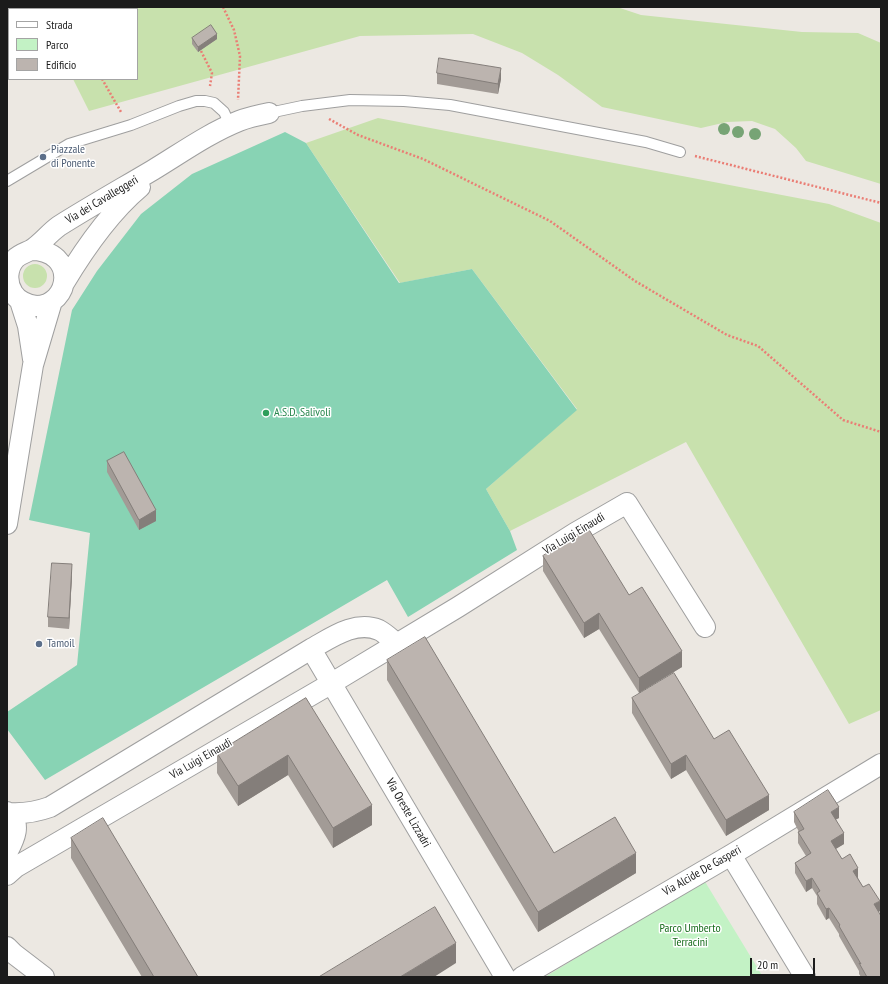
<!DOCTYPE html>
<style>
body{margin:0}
#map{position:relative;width:888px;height:984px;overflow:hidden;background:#ece8e2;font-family:"PT Sans Narrow",sans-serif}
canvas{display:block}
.frame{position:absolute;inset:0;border:8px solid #1b1b1b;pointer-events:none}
.legend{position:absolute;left:8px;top:8px;width:130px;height:72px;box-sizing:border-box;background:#fff;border:1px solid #a4a4a4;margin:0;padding:5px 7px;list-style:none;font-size:12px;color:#1b1b1b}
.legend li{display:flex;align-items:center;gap:8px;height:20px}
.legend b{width:20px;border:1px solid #a4a4a4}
.scale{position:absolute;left:750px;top:958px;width:65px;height:18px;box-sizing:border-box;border:2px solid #1b1b1b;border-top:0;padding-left:5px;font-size:12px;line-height:14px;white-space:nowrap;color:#1b1b1b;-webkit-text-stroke:3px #fff;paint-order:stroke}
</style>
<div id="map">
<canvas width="888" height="984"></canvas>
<div class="frame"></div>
<ul class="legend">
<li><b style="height:5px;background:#fff"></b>Strada</li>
<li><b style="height:11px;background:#c3f2c5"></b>Parco</li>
<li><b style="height:11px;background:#bcb4af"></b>Edificio</li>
</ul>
<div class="scale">20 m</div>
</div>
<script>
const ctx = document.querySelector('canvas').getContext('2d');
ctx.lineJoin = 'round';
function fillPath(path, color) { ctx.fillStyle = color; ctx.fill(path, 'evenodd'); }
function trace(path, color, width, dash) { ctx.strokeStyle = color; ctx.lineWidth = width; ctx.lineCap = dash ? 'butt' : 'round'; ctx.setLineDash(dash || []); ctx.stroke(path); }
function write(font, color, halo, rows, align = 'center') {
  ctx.font = font + ' "PT Sans Narrow",sans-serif'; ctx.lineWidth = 3; ctx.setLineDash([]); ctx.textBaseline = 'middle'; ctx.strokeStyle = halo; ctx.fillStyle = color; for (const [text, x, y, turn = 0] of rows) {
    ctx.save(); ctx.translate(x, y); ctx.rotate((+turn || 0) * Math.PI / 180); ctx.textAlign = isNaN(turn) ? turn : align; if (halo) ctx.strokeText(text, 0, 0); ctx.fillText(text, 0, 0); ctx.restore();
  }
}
fillPath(new Path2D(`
 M 39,7 L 617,7 L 641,15 L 802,32 L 858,33 L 881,43 L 881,184 L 806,161 L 796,148 L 775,129 L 752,121 L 727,122 L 701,128 L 602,107 L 558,75 L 522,53 L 473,34 L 360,36 L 89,111 L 73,79 L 137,79 L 137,9 L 40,9 Z
 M 378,118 L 829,204 L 881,223 L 881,710 L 849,724 L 686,442 L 510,531 L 486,489 L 577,409 L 472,269 L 400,283 L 306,143 Z
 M23 276a12 12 0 1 1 24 0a12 12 0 1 1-24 0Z`), '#c8e1ad');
fillPath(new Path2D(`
 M 704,880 L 763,977 L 545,977 Z`), '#c3f2c5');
fillPath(new Path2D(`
 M 285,132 L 306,143 L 399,283 L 472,269 L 577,410 L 486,489 L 510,531 L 517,550 L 408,617 L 387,580 L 45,780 L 7,729 L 7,712 L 77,665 L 90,533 L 29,520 L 72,310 L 97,271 L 141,214 L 192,174 Z`), '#88d3b4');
const service = new Path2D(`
 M 269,113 L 302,106 L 350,100 L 404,101 L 450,105 L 646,142 L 680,152
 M 7,181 L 69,144 L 131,125 L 179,106 L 196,101 L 205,101 L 214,103 L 224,112 L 230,125`);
const minor = new Path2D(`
 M 31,250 C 78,250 71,306 36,306 C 27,305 17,300 13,293 C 6,282 7,268 15,259 C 20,254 25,253 31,250 C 41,244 49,233 59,226 C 89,207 121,189 153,170 C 181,153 209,133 239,121 C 249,117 259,115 269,113
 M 64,283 C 85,248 109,213 140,187
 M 20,301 L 28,326 L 33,359
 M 7,524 L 33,365 L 52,301
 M 311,649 L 505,977
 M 7,812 C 23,823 14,840 7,853
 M 9,813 C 24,814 36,812 50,807 L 311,649 C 331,638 355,620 379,630 C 385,633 391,639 396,643
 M 731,855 L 805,977
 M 7,875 L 16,867 L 332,683 L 458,607 L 575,533 L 627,503 L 705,627
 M 7,947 L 14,954 L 44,977
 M 522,977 L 731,855 L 881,764`);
trace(service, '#9f9f9f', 12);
trace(minor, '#9f9f9f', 22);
trace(new Path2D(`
 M 98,7 L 99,9
 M 223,7 L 234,30 L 240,56 L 238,100
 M 201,51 L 212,73 L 210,86
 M 102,79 L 121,112
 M 329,119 L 358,135 L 423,159 L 550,221 L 635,281 L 727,335 L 758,346 L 843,420 L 881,432
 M 695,156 L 881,203`), '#ea7e75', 2.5, [2, 2]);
trace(service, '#fff', 10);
trace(minor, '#fff', 20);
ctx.fillStyle = '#77a475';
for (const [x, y] of [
 [724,129],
 [738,132],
 [755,134]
]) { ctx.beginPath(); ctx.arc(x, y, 6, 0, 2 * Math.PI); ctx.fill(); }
fillPath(new Path2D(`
 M 192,38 L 217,39 L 198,52 L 192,44 Z
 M 437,73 L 501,79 L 498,94 L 437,84 Z
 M 107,461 L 156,521 L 139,530 L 107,472 Z
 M 543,556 L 629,595 L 682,667 L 639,693 L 599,629 L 584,638 L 543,571 Z
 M 72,575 L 69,629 L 48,627 L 48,617 Z
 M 387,660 L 554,853 L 636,873 L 538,932 L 387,680 Z
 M 306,698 L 372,825 L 333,848 L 288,775 L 238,806 L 217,773 L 217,753 Z
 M 632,698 L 714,739 L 769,810 L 726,836 L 686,770 L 671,779 L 632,713 Z
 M 794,812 L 839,818 L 836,819 L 844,844 L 835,849 L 842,859 L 858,878 L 863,887 L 880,911 L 878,912 L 881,977 L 861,977 L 859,974 L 859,971 L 839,936 L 839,934 L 829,918 L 826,920 L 817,904 L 817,896 L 812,888 L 806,892 L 795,873 L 795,863 L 806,856 L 798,843 L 798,832 L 799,832 L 794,822 Z
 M 71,838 L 198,977 L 142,977 L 71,858 Z`), '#a29b96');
fillPath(new Path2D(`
 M 16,7 L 22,7 L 20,9 L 13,9 Z
 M 9,13 L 9,18 L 7,20 L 7,14 Z
 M 217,34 L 217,39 L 198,52 L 198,47 Z
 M 501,68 L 501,79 L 498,94 L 498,84 Z
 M 156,510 L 156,521 L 139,530 L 139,520 Z
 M 72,564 L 72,575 L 69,629 L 69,618 Z
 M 599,613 L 599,629 L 584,638 L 584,623 Z
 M 682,651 L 682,667 L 639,693 L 639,678 Z
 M 288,755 L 288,775 L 238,806 L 238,786 Z
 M 686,755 L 686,770 L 671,779 L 671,764 Z
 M 769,795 L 769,810 L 726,836 L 726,820 Z
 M 372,805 L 372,825 L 333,848 L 333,828 Z
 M 839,807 L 839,818 L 831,822 L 831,812 Z
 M 844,833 L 844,844 L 831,852 L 831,841 Z
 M 636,853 L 636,873 L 538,932 L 538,912 Z
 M 858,868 L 858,878 L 853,881 L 853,871 Z
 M 812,878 L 812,888 L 806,892 L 806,881 Z
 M 880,901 L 880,911 L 874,915 L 874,904 Z
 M 829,908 L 829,918 L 826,920 L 826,909 Z
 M 456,943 L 456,963 L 434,977 L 400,977 Z`), '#847e7a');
const building = new Path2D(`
 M 7,7 L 16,7 L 13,9 L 9,9 L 9,13 L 7,14 Z
 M 211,25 L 217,34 L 198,47 L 192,38 Z
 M 439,58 L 501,68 L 498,84 L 437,73 Z
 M 124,452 L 156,510 L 139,520 L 107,461 Z
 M 588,528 L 629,595 L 642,587 L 682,651 L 639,678 L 599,613 L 584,623 L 543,556 Z
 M 52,563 L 72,564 L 69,618 L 48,617 Z
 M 425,637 L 554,853 L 615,817 L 636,853 L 538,912 L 387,660 Z
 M 674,673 L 714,739 L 729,730 L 769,795 L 726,820 L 686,755 L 671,764 L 632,698 Z
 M 306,698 L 372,805 L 333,828 L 288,755 L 238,786 L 217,753 Z
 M 828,790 L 839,807 L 831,812 L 844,833 L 831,841 L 842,859 L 850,854 L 858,868 L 853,871 L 863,887 L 869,884 L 880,901 L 874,904 L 881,916 L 881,977 L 867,977 L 859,963 L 861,964 L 839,926 L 840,925 L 829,908 L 826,909 L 817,893 L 820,891 L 812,878 L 806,881 L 795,863 L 811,853 L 798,832 L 804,829 L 794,812 Z
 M 103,818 L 198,977 L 154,977 L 71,838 Z
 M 435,907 L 456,943 L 400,977 L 319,977 Z`);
fillPath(building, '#bcb4af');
trace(building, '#847e7a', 1);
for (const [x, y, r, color] of [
 [43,157,4,"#5c6f8a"],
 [266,413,4,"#2e9e5b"],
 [39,644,4,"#5c6f8a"]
]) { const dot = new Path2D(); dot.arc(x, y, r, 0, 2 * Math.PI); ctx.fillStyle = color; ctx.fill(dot); trace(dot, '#fff', 1.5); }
write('12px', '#4e5e75', '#fff', [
 ["Piazzale",51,150],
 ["di Ponente",51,164],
 ["Tamoil",47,644]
], 'left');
write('12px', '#1b1b1b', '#fff', [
 ["Via dei Cavalleggeri",102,200,-31],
 ["Via Luigi Einaudi",574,534,-31],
 ["Via Luigi Einaudi",201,759,-30],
 ["Via Oreste Lizzadri",408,813,60],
 ["Via Alcide De Gasperi",702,871,-30]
]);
write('12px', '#27864d', '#fff', [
 ["A.S.D. Salivoli",274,413]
], 'left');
write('12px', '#176c1b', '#fff', [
 ["Parco Umberto",690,929],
 ["Terracini",690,943]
]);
</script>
